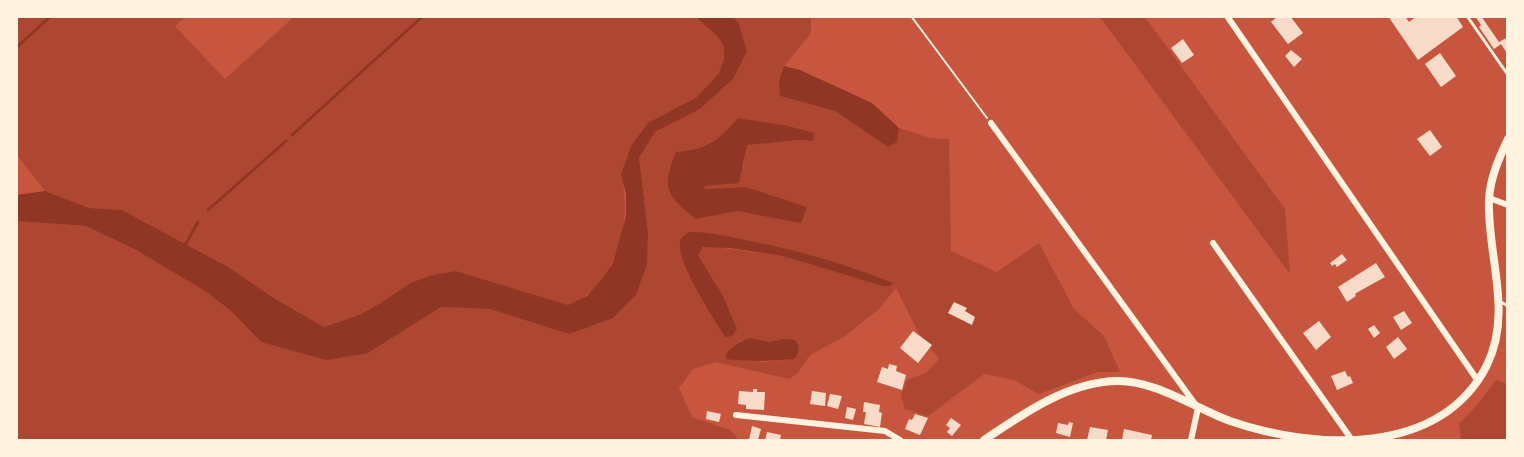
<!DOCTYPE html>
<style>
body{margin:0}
#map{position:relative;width:1524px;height:457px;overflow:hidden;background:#c8553d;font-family:Arial,sans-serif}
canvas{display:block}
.frame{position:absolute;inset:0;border:18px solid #fff3e0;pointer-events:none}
</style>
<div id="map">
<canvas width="1524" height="457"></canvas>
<div class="frame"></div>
</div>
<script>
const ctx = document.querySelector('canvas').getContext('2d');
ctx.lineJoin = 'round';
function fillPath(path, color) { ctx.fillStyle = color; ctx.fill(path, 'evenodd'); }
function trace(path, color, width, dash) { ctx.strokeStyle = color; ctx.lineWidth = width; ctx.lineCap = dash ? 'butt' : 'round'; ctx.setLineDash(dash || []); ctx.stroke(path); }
fillPath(new Path2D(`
 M 295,16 L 696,17 L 717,36 L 724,46 L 724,59 L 719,73 L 697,97 L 649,123 L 621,175 C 631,216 622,265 588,294 C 583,299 574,302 568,305 L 456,271 L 432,275 L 410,283 L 379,304 L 359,315 L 324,327 L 272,297 L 230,268 L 122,210 L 89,208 L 45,191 L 17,155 L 16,17 L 185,17 L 175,26 L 225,79 Z
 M 733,17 L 811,17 L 811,33 L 784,66 L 780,96 L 835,111 L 888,147 L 897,142 L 899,128 L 930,138 L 949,139 L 951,251 L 997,272 L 1039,243 L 1074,309 L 1104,336 L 1120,372 L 1098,372 L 1039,394 L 1014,380 L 984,374 L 928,416 L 905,409 L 901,395 L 907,380 L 926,373 L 939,359 L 918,332 L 896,288 L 879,309 L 845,336 L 810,355 L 797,374 L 789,379 L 716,362 L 693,369 L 679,388 L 692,417 L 730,430 L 737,437 L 736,440 L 17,440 L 16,221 L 86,226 L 136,250 L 205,291 L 231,311 L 261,342 L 368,353 L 441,307 L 490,309 L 570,334 L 636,295 L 647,265 L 648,232 L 639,158 L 655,132 L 700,109 L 733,79 L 738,22 ZM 738,118 L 784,125 L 812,141 L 800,140 L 746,145 L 743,168 L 704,186 L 704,189 L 746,187 L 807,207 L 801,222 L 737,211 L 696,219 L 676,153 C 709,149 717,141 738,118 ZM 689,232 L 734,237 L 783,256 L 707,246 L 699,250 L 698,255 L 723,296 L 737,329 L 726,338 C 708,311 683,273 680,241 ZM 750,338 L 770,342 L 782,339 L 794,359 L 764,362 L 737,360 L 729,349 Z
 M 1100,17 L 1145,17 L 1285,209 L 1290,274 Z
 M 1496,380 L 1507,384 L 1507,440 L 1461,440 L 1459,424 L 1477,405 Z`), '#ae4732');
fillPath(new Path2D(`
 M 696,17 L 733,17 L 738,22 L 747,51 L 733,79 L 700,109 L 655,132 L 639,158 L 648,232 L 647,265 L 636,295 L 613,318 L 569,334 L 490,309 L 441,307 L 368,353 L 326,360 L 261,342 L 231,311 L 205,291 L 136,250 L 86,226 L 17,221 L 17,195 L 45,191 L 89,208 L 122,210 L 230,268 L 272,297 L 324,327 L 359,315 L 379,304 L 410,283 L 432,275 L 456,271 L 568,305 L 587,296 L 602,279 L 613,263 L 626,216 L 626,194 L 621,175 L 631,146 L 648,123 L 697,97 L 719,73 L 724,59 L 724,46 L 717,36 Z
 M 784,66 L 800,70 L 872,103 L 899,128 L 897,142 L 888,147 L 835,111 L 780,96 L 779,81 Z
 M 738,118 L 784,125 L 814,133 L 813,141 L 800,140 L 747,145 L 739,183 L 705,186 L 704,189 L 746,187 L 807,207 L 801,223 L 737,211 L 696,219 C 666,195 661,188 676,152 C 709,149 717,141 738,118 Z
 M 689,232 C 711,232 733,237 754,242 C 802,251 848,265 893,283 L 890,286 L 883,286 L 783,256 L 730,248 L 703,247 L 698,255 L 723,296 L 737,329 L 733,335 L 726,338 C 714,320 677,263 680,242 C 681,237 685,235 689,232 Z
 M 750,338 L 770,342 L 782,339 L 795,340 C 800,347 800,352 794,359 C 771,361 750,362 726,359 C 725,348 741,342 750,338 Z`), '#8f3625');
trace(new Path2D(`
 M 16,48 L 51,16
 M 292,135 L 423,16
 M 208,210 L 286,141
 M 184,247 L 198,222`), '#8f3625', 3);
fillPath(new Path2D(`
 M 1278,16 L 1290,16 L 1303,33 L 1288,44 L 1271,22 Z
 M 1388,16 L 1405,16 L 1409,22 L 1417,16 L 1456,16 L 1463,27 L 1418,60 Z
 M 1475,16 L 1481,16 L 1499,42 L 1508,37 L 1508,55 L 1501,44 L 1494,49 L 1479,27 L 1481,25 Z
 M 1183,39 L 1194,55 L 1182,63 L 1171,48 Z
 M 1291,50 L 1302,59 L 1294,67 L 1285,56 Z
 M 1440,53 L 1456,76 L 1441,87 L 1425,64 Z
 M 1430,130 L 1442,147 L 1430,156 L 1417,139 Z
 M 1342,254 L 1347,260 L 1337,267 L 1335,264 L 1332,266 L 1330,263 Z
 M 1376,263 L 1385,277 L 1358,292 L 1355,294 L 1356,296 L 1347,302 L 1338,287 Z
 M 954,302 L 967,308 L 965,311 L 975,317 L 972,325 L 948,313 Z
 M 1404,311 L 1412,323 L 1401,330 L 1393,317 Z
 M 1319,321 L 1331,337 L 1316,350 L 1303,333 Z
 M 1374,325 L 1380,333 L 1374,338 L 1368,329 Z
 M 913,331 L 932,345 L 918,363 L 900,348 Z
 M 1398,337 L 1407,349 L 1394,359 L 1386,347 Z
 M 889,364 L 897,366 L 896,371 L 906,375 L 902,390 L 877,382 L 882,367 L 888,369 Z
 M 1345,371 L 1348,377 L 1350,376 L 1353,383 L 1337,390 L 1331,376 Z
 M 753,389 L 757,389 L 757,392 L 765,392 L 764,410 L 746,409 L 746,405 L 738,404 L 739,391 L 753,392 Z
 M 812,391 L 826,393 L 825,406 L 810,404 Z
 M 830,394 L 842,396 L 838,409 L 827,406 Z
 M 864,402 L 880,405 L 879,412 L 882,413 L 880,427 L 864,424 L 866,412 L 863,412 Z
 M 847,407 L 856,409 L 853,420 L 845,418 Z
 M 707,411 L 721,414 L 719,422 L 706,419 Z
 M 915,414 L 928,418 L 920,435 L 905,429 L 909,419 L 912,420 Z
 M 951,418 L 961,425 L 952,436 L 947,432 L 950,428 L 946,425 Z
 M 1069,422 L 1073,423 L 1070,437 L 1056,433 L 1058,423 L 1068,425 Z
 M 752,426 L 761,429 L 758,440 L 749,440 Z
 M 1090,427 L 1108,430 L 1106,440 L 1087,440 Z
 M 1124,429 L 1152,435 L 1151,440 L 1122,440 Z
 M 767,432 L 781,435 L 780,440 L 765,440 Z`), '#f7dbc8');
trace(new Path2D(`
 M 911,16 L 987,118`), '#fff3e0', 2);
trace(new Path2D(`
 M 1467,16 L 1508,75
 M 1501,302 L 1508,306`), '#fff3e0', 3);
trace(new Path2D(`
 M 1227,16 L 1478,381
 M 991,123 L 1198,408 L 1191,440
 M 1489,198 L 1508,205
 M 1213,243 L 1352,440
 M 736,415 L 885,431 L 900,440`), '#fff3e0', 6);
trace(new Path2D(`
 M 984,440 C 1023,414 1066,383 1115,381 C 1153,379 1195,408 1230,421 C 1314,450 1441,457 1487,365 C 1513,312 1487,255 1489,200 C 1490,178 1499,158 1508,139`), '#fff3e0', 8);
</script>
